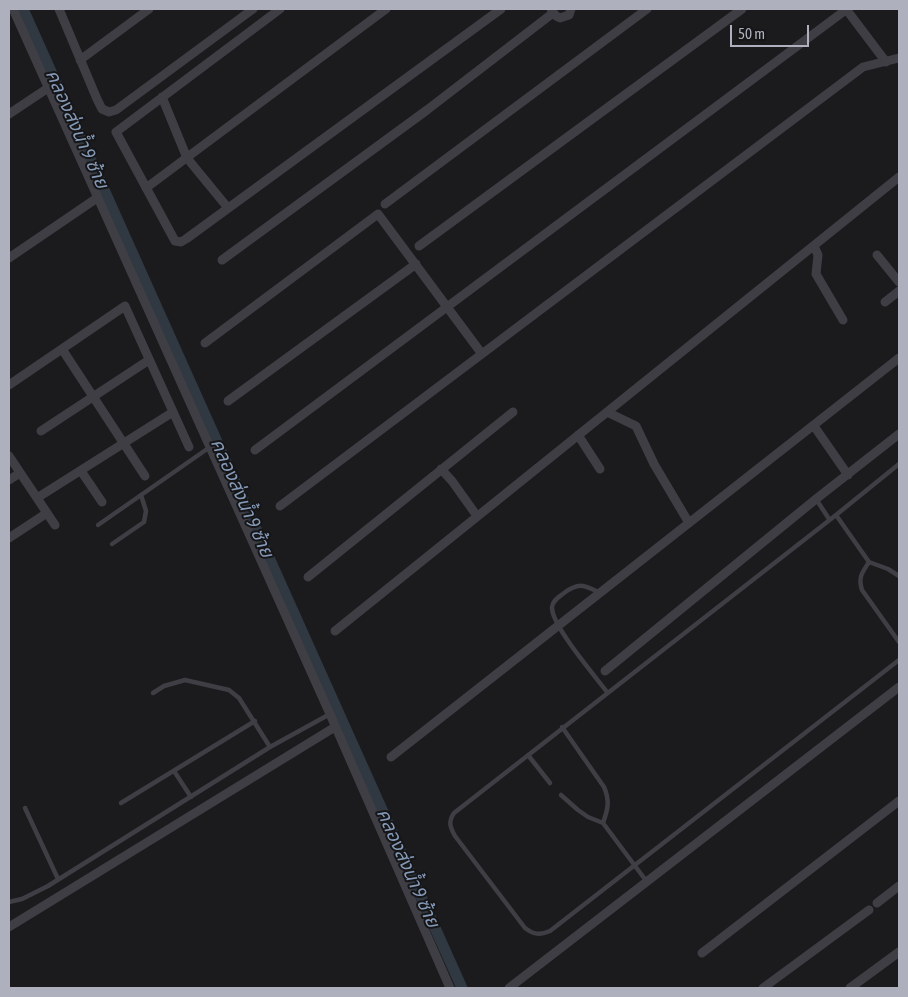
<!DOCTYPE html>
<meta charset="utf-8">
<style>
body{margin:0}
#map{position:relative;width:908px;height:997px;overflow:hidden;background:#1b1b1d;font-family:"Asap Condensed",sans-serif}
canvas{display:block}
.frame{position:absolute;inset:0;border:10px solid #aeb1bd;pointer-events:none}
.scale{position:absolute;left:730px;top:25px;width:79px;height:22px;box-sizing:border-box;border:2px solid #aeb1bd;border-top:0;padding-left:6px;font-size:15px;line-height:18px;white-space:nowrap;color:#aeb1bd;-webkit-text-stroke:4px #161618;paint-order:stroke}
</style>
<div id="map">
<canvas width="908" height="997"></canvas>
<div class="frame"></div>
<div class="scale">50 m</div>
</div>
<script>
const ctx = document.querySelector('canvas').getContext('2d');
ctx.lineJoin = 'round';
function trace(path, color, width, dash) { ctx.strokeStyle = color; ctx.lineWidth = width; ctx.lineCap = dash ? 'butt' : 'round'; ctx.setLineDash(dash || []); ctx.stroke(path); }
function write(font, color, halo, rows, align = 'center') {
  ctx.font = font + ' "Asap Condensed","Noto Sans Thai",sans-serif'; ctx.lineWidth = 4; ctx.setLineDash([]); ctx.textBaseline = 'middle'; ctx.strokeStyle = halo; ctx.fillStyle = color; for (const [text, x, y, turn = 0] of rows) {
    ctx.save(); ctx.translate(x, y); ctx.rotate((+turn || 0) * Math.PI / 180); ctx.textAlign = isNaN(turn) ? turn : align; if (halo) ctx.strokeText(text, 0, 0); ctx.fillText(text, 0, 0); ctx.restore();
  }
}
trace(new Path2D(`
 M 23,9 L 462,988`), '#303842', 11);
trace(new Path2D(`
 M 816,499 L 829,519
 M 836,515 L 899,464
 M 98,525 L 210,447
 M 112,544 L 144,522 L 146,511 L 141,495
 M 869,562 C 862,573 858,577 862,590 L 899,642
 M 899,576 L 888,569 L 869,562 L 836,515 L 454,813 C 448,822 450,827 455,836 L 525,928 C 534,935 540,935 550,931 L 899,660
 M 600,593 C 584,585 579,582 564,593 C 559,597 553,600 552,607 C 551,625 595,676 607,692
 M 153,693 L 164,686 L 185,680 L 229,690 L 239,698 L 270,747
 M 562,727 L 604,787 C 610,801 608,809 603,823
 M 528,755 L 550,783
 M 174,771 L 191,797
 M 561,795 L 578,810 L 588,817 L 603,823 L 647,882
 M 121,803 L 255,721
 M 25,808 L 58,879
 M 9,902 L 22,899 L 48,886 L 270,747 L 330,714`), '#3e3e44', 4.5);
trace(new Path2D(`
 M 13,9 L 330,714 L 450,988
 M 59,9 L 97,99 L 102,109 L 109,112 L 116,110 L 253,9
 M 280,9 L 116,132 L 175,241 L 181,242 L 186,239 L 501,9
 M 551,9 L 556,16 L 560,18 L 569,15 L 571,9
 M 846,9 L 886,62
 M 80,60 L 149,9
 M 162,97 L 187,158 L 228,208
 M 9,114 L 48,88
 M 146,188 L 386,9
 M 385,204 L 647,9
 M 419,246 L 742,9
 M 814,246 L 818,255 L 816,274 L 843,320
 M 877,255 L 899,282
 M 9,258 L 97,198
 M 222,260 L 427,110 L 553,13
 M 885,302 L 899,291
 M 205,343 L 378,214 L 482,354
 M 62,349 L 145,476
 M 9,385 L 125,306 L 189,447
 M 228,401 L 416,264
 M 607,412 L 636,426 L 654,464 L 689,523
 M 814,426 L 848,475
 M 41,431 L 149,360
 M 578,435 L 600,469
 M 255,450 L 847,9
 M 9,456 L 55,525
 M 441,469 L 452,481 L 477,516
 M 81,471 L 102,502
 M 9,480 L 20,473
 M 37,498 L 173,412
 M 280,506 L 863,67 L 899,58
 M 9,538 L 47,513
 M 308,577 L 513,412
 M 335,631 L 899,177
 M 605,671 L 816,499 L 899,434
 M 391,757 L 899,358
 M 877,903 L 899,886
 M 9,927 L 335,727
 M 702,953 L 899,801
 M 509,988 L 899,687
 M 763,988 L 869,910
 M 850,988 L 899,952`), '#3e3e44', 9);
write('italic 19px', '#859ab7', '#161618', [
 ["คลองส่งน้ำ 9 ซ้าย",77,129,66],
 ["คลองส่งน้ำ 9 ซ้าย",242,498,66],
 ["คลองส่งน้ำ 9 ซ้าย",408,868,66]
]);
</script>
